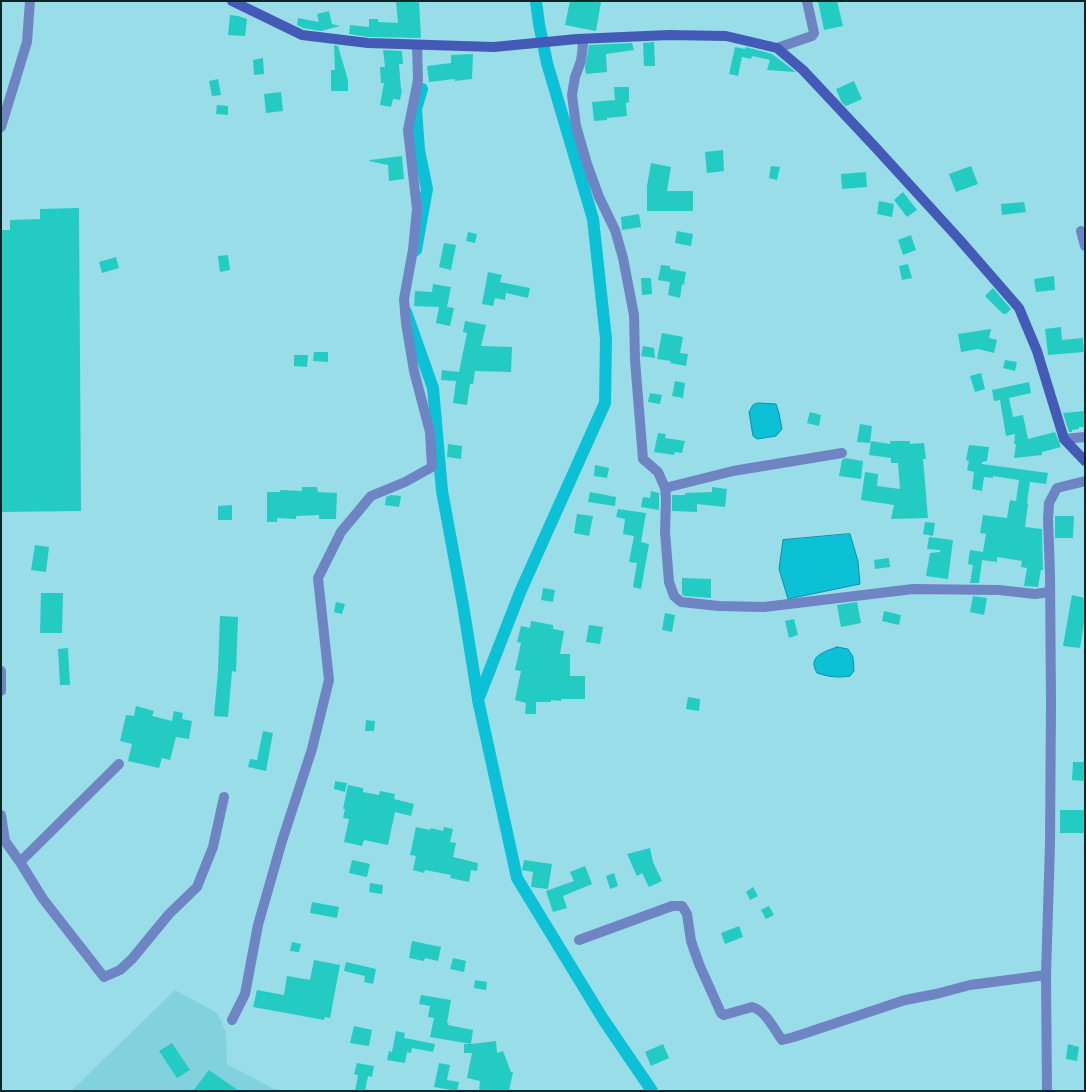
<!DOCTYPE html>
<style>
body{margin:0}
#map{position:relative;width:1086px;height:1092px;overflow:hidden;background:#99dde9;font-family:"Exo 2",sans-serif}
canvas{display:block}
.frame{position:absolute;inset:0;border:2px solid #09262b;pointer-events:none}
</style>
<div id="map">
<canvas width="1086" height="1092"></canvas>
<div class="frame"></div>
</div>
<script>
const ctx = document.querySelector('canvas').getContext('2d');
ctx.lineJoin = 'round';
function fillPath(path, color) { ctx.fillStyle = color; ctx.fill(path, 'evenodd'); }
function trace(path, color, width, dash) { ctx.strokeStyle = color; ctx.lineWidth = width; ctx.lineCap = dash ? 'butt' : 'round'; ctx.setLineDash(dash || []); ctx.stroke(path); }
fillPath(new Path2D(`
 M 175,990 L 217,1013 L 226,1032 L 227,1064 L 274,1089 L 288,1091 L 71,1091 Z`), '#82d1df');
const water = new Path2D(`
 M 758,403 L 776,404 L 779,413 L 782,429 L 776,436 L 757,439 L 753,436 L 749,412 L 753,405 Z
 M 850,534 L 858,561 L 860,584 L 788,599 L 779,569 L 783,540 Z
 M 837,647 L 848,649 L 853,657 L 854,671 L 850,676 C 838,678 829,677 817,673 C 807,656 824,652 837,647 Z`);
fillPath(water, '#0cc0d6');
trace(water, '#0b92a3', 1);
trace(new Path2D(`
 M 536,1 L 539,24 L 547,63 L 593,219 L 606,339 L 605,403 L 521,590 L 478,700 L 517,878 L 603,1019 L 652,1091
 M 416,250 L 427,189 L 419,150 L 416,109 L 422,89
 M 406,312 L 433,388 L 442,491 L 463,605 L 478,699`), '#0cc0d6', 12);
fillPath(new Path2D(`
 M 396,1 L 419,1 L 421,38 L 368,37 L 349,34 L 350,25 L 369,27 L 369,19 L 378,19 L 378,22 L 398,23 Z
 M 570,1 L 601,2 L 596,31 L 565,25 Z
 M 818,1 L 837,1 L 843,26 L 824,30 Z
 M 329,11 L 332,24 L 340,26 L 321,31 L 303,28 L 297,25 L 298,18 L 319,22 L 317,14 Z
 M 230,15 L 238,16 L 247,19 L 245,36 L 228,35 Z
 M 654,42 L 655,66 L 644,66 L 643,43 Z
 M 632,43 L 634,50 L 606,54 L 607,72 L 586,74 L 585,68 L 589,45 Z
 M 334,45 L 338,46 L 348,80 L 348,91 L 331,91 L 331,70 L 335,70 Z
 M 735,47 L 745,49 L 746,47 L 772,54 L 796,72 L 767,70 L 770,60 L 752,56 L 751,59 L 742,57 L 738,76 L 729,74 Z
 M 383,50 L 402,51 L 403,64 L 399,64 L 401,89 L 402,89 L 400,100 L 393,99 L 391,107 L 380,105 L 384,83 L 381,83 L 380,67 L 385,67 Z
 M 473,54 L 472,79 L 455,81 L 455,79 L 429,82 L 427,66 L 451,63 L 451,55 Z
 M 263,58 L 264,74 L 254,75 L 253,60 Z
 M 218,79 L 221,95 L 212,96 L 209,81 Z
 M 854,81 L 862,99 L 846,106 L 842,103 L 836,89 Z
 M 614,87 L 629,87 L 629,102 L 626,103 L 627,116 L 607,118 L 607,120 L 594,121 L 592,102 L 615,100 Z
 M 281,92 L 283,111 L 266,113 L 264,94 Z
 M 217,105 L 228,106 L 228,115 L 216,114 Z
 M 723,150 L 724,171 L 707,173 L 705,152 Z
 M 402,156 L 404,179 L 389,181 L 388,165 L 369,161 L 370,160 Z
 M 651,163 L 671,167 L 667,191 L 693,191 L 693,211 L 647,211 L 647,186 Z
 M 771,166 L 780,167 L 777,180 L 769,178 Z
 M 971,166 L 978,184 L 956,192 L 949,174 Z
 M 866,172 L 867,187 L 842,189 L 841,174 Z
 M 903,192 L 917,210 L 907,217 L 894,200 Z
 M 879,201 L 894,204 L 892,217 L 877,214 Z
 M 1024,202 L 1026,212 L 1002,215 L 1001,204 Z
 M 79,208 L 81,511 L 1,512 L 1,230 L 10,230 L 10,220 L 40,219 L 40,209 Z
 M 639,214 L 641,227 L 622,230 L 621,217 Z
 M 677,231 L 693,234 L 691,246 L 675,243 Z
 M 468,232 L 477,234 L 475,243 L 466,241 Z
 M 911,235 L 916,250 L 903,255 L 898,240 Z
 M 444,243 L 456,245 L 451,270 L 439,267 Z
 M 228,255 L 230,270 L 220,272 L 218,256 Z
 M 116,257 L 119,268 L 102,273 L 99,262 Z
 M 908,264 L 912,278 L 902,280 L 899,266 Z
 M 661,265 L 670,266 L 670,269 L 686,272 L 684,285 L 682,284 L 680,298 L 668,295 L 670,282 L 658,280 Z
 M 488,272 L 502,275 L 500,282 L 530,288 L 528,298 L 506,293 L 505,300 L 495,298 L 493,306 L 482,304 Z
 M 1054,276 L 1055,290 L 1036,292 L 1034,279 Z
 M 641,278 L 651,278 L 652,294 L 642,295 Z
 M 433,284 L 451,287 L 447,307 L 454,308 L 450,326 L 436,323 L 439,307 L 414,306 L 415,291 L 432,292 Z
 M 993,288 L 1011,309 L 1006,314 L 1003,314 L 985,296 Z
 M 465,321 L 486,325 L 481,346 L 512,347 L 511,372 L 475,371 L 473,384 L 470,384 L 467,405 L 453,403 L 456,381 L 441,380 L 442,370 L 459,372 L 467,333 L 463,332 Z
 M 1061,327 L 1062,340 L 1083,338 L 1084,352 L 1048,355 L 1045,329 Z
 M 991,329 L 989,338 L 997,340 L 994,353 L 978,349 L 961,352 L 958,334 Z
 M 662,333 L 683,337 L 680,353 L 688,354 L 686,366 L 670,363 L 671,361 L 657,359 Z
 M 643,346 L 654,348 L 655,358 L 641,356 Z
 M 314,352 L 328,352 L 328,362 L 313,361 Z
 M 294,355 L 308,355 L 307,367 L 294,366 Z
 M 1005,360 L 1017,362 L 1015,371 L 1003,368 Z
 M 981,373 L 985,389 L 975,392 L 970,376 Z
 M 675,381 L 685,383 L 683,398 L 672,396 Z
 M 1029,382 L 1031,393 L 1009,398 L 1013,417 L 1023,415 L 1028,439 L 1055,432 L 1061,447 L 1042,452 L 1042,455 L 1014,458 L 1016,444 L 1014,444 L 1015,434 L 1006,436 L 1000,400 L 994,401 L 992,390 Z
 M 650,393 L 662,395 L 660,404 L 648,402 Z
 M 1085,411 L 1085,427 L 1079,427 L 1079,429 L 1072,430 L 1072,432 L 1069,432 L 1063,413 Z
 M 810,412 L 821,415 L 819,426 L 807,423 Z
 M 860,424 L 872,426 L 870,443 L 857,442 Z
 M 658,433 L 666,434 L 665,438 L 685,441 L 682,453 L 675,452 L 674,455 L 654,452 Z
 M 871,441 L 890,444 L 890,441 L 910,441 L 910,444 L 924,443 L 926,459 L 923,459 L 928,518 L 891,519 L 894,505 L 861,500 L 865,472 L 878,474 L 877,486 L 900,489 L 898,463 L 891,463 L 891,458 L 869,455 Z
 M 448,444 L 462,446 L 461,459 L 447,457 Z
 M 969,445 L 989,447 L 987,461 L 982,462 L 982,464 L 1048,473 L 1046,484 L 1030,482 L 1027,503 L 1028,504 L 1025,527 L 1042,529 L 1043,570 L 1041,570 L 1038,587 L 1024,586 L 1027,568 L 1021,567 L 1022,561 L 997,557 L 997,562 L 982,560 L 979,583 L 970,583 L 973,565 L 968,564 L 970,550 L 983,552 L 986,534 L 980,533 L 983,515 L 1007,518 L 1010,500 L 1016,501 L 1019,480 L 993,476 L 993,478 L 984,477 L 982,491 L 972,489 L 974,472 L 967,470 L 969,461 L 966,460 Z
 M 845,458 L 863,461 L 861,479 L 839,476 L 842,460 Z
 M 595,465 L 609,468 L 607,478 L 594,476 Z
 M 302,487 L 317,487 L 318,492 L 337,493 L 336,519 L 319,519 L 319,515 L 296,516 L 296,519 L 277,518 L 277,522 L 267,522 L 267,492 L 280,492 L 280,490 L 302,491 Z
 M 712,487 L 727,489 L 725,507 L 697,504 L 697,512 L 672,511 L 672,495 L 685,495 L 685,493 L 712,492 Z
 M 651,491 L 659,493 L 659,510 L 641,507 L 643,497 L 650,498 Z
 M 590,492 L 616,497 L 615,506 L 588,502 Z
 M 391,495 L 401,496 L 399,507 L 385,505 L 386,497 Z
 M 232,505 L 232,520 L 218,520 L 218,506 Z
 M 618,509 L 646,513 L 641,542 L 649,544 L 641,589 L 633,587 L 637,563 L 629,562 L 634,536 L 623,534 L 625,519 L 616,517 Z
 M 577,514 L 593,516 L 589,536 L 574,533 Z
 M 1055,516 L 1074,516 L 1073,538 L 1055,538 Z
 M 925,522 L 935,523 L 933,536 L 923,534 Z
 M 929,537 L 953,540 L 948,579 L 926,576 L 930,553 L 940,552 L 940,550 L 927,549 Z
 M 35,545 L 49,547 L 46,572 L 31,570 Z
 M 889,558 L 890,567 L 875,569 L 874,560 Z
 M 682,578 L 711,579 L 711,598 L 684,596 L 682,594 Z
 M 543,588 L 555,590 L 553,602 L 541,600 Z
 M 41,593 L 63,593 L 62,633 L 40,633 Z
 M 1072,595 L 1085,598 L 1085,617 L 1080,648 L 1063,646 Z
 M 973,596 L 987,598 L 984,615 L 970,612 Z
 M 336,602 L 345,604 L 342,614 L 334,612 Z
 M 857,602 L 861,623 L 841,627 L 837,605 Z
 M 884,611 L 901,615 L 899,625 L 882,621 Z
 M 665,613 L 675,615 L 672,632 L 662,630 Z
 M 220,616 L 238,617 L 236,672 L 232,671 L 228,717 L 214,716 L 218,671 Z
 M 794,619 L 798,635 L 789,638 L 785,621 Z
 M 531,621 L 553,625 L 553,629 L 564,631 L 560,654 L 570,654 L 570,676 L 585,676 L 585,699 L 561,699 L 561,701 L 551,700 L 551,702 L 536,702 L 536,714 L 525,714 L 526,703 L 515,700 L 521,671 L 515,670 L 521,643 L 517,642 L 521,626 L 530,628 Z
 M 589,625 L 603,627 L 600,644 L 586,642 Z
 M 68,648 L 70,685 L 60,685 L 58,649 Z
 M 688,697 L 700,699 L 699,711 L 686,709 Z
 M 136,706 L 154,711 L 152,716 L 172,721 L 174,711 L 183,713 L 182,719 L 192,721 L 189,739 L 176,737 L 170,760 L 162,758 L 159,768 L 128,761 L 132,744 L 120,741 L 126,715 L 134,716 Z
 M 366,720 L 375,721 L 374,731 L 365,731 Z
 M 263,731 L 273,733 L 266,771 L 248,767 L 250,759 L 257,760 Z
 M 1073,762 L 1085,762 L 1085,781 L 1072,780 Z
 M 335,781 L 347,783 L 345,792 L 334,789 Z
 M 348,785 L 363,788 L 363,792 L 379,795 L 380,791 L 395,794 L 394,799 L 414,804 L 411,816 L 395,812 L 388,845 L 364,840 L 362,846 L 344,842 L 349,819 L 343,818 L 345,809 L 343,809 Z
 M 1060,810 L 1085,810 L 1085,833 L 1060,833 Z
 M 416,827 L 430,830 L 431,828 L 443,831 L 444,827 L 453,829 L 450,842 L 456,843 L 453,857 L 478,863 L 477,871 L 471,870 L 469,882 L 450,878 L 451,875 L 425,870 L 424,873 L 413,870 L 416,856 L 410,855 Z
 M 650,848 L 653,862 L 662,881 L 649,887 L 642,873 L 637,876 L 627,854 Z
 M 352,860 L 370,864 L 367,877 L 349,873 Z
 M 524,860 L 552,864 L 548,889 L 531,887 L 533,872 L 522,870 Z
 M 585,866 L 592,884 L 563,896 L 567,908 L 553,912 L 546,891 L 574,881 L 570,872 Z
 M 614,873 L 618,886 L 610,889 L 606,876 Z
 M 370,883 L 383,885 L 382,894 L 369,892 Z
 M 753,887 L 758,896 L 750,900 L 746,892 Z
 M 312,902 L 339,907 L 337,918 L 310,913 Z
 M 769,906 L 774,915 L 766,919 L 761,910 Z
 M 739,926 L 743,937 L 725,944 L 721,933 Z
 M 412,941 L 441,947 L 438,961 L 425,958 L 424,961 L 409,958 Z
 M 292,942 L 301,944 L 299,952 L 290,951 Z
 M 453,958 L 466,961 L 464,972 L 450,969 Z
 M 314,960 L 340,965 L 330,1018 L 325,1017 L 324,1020 L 253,1007 L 257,990 L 284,995 L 287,976 L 310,980 Z
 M 346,962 L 376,969 L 373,984 L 364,982 L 365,976 L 344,971 Z
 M 475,980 L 487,982 L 486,990 L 474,988 Z
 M 421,995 L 451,1000 L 447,1023 L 449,1023 L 448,1025 L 473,1030 L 471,1044 L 496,1041 L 497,1053 L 503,1051 L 511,1072 L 513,1072 L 509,1091 L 479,1091 L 480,1081 L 467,1078 L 472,1053 L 464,1053 L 464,1044 L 471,1044 L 430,1037 L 434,1018 L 428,1017 L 430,1006 L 419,1004 Z
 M 354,1026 L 372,1030 L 369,1046 L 350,1043 Z
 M 396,1031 L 405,1033 L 404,1038 L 435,1044 L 433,1052 L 412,1048 L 411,1053 L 407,1052 L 405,1063 L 387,1060 L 389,1051 L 392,1052 Z
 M 172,1043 L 190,1070 L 177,1078 L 159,1051 Z
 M 663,1044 L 669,1058 L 651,1066 L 645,1052 Z
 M 1068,1044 L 1079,1047 L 1077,1061 L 1066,1059 Z
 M 357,1063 L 374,1066 L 372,1077 L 368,1076 L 365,1091 L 355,1091 L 358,1075 L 354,1074 Z
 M 439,1063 L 450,1065 L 447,1080 L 459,1082 L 457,1091 L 434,1087 Z
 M 209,1070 L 239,1091 L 193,1091 Z`), '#24cbc3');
trace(new Path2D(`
 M 580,39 L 583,45 L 581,61 L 575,77 L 572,95 L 576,126 L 587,164 L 599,197 L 615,230 L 623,258 L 634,315 L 635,360 L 643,459 L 658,472 L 665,488 L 733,471 L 842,453
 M 777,48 L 812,36 L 814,33 L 807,1
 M 1,127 L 27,42 L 30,1
 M 1081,231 L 1085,246
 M 1064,439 L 1085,437
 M 665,488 L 666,499 L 665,532 L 669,582 L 674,596 L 681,602 L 719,606 L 764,607 L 913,589 L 999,590 L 1035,594 L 1049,592
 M 1,671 L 1,691
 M 1,815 L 5,841 L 20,862 L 43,899 L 104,977 L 120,970 L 132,959 L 169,914 L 197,887 L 213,847 L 224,797
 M 20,862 L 119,764
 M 579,940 L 672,906 L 682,906 L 687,914 L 691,941 L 699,964 L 721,1013 L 724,1015 L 752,1007 C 765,1010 774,1029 782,1040 L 794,1037 L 905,1000 L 936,994 L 970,985 L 1046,975
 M 232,1020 L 245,994 L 258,925 L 282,841 L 312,749 L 329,680 L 318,578 L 341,532 L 371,496 L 405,482 L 432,467 L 430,432 L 414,371 L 406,323 L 404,299 L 413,250 L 417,209 L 408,130 L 418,80 L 417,45
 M 1047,1091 L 1046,975 L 1050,844 L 1051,703 L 1050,575 L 1048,519 L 1049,503 L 1057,488 L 1085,481`), '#6f84c2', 10);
trace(new Path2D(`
 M 232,1 L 302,35 L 368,43 L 494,47 L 577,39 L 669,35 L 726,36 L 777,48 L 803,70 L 876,148 L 959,239 L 1019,308 L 1037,351 L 1064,439 L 1085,461`), '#435bb7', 10);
</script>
